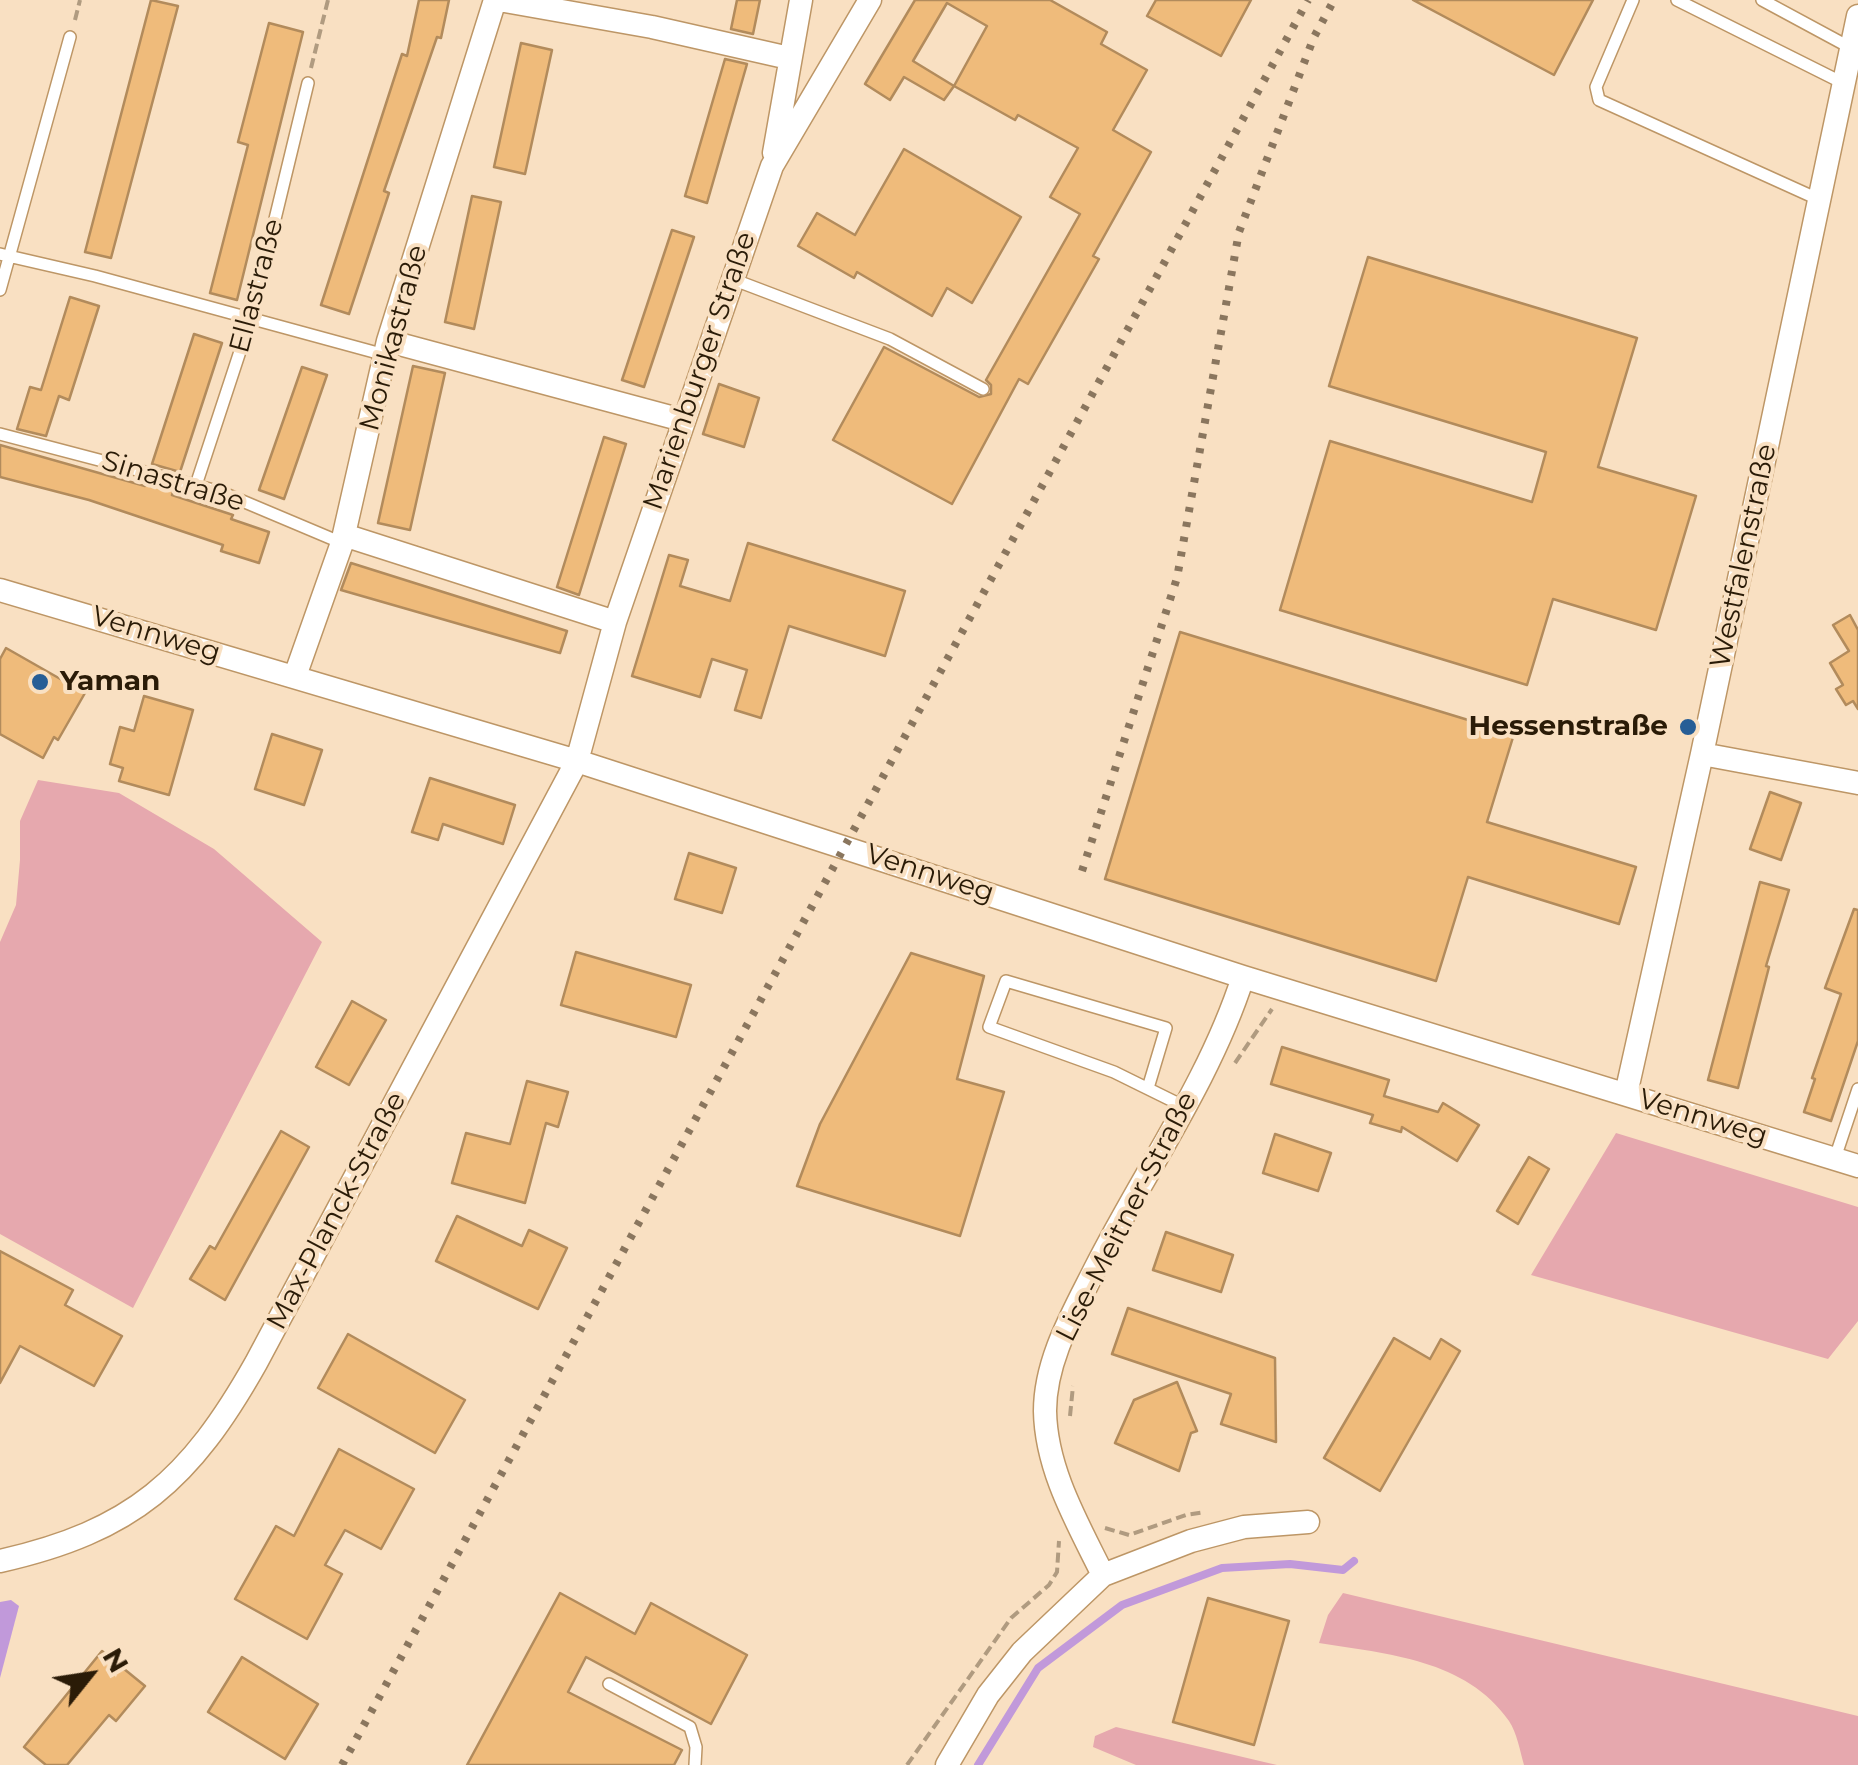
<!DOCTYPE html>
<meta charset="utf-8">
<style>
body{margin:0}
#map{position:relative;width:1858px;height:1765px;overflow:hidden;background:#f9e0c2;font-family:Montserrat,sans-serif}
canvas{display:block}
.north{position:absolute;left:40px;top:1625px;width:100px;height:100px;-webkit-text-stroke:8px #f9e0c2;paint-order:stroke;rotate:60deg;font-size:28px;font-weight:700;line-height:40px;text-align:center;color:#2a1b07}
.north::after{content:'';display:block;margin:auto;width:35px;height:45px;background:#2a1b07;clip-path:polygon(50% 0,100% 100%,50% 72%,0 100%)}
</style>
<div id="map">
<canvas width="1858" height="1765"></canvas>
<div class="north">N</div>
</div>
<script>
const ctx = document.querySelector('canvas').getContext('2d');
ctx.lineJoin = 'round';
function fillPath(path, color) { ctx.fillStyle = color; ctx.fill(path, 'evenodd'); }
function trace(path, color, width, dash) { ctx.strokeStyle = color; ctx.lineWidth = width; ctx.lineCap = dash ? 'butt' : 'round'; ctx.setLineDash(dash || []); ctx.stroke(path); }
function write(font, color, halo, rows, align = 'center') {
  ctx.font = font + ' Montserrat,sans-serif'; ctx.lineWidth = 8; ctx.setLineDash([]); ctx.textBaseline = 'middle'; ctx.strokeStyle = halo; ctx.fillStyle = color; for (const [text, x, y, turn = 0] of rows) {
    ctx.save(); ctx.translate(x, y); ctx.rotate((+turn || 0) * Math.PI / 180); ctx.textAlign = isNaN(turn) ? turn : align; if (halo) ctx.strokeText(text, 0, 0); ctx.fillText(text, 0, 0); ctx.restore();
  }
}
fillPath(new Path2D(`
 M 38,780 L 119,793 L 214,849 L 322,942 L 133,1308 L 0,1234 L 0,942 L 16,905 L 20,860 L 20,821 Z
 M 1616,1133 L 1858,1207 L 1858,1321 L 1828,1359 L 1531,1275 Z
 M 1343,1593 L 1858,1716 L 1858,1765 L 1524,1765 C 1520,1751 1517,1733 1509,1721 C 1466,1659 1387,1654 1319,1643 L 1328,1615 Z
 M 1116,1727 L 1264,1762 L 1277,1765 L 1136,1765 L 1093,1747 L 1095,1736 Z`), '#e6a8ae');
fillPath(new Path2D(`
 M 11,1600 L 19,1606 L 0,1678 L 0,1602 Z`), '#c199da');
trace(new Path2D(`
 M 978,1765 L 1038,1668 L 1122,1605 L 1222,1568 L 1290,1564 L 1343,1570 L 1354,1561`), '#c199da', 8);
const building = new Path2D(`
 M 151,0 L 178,6 L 111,258 L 85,252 Z
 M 419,0 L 449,0 L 441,38 L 437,37 L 384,191 L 389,193 L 349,314 L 321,305 L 402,54 L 407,56 Z
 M 737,0 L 760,0 L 753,34 L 731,29 Z
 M 915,0 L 1050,0 L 1107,32 L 1101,44 L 1147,70 L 1113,130 L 1151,152 L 1093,256 L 1099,259 L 1028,384 L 1019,379 L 952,504 L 833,440 L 884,347 L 979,397 L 991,394 L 991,385 L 986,380 L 1080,214 L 1050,197 L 1078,148 L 1018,115 L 1015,120 L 954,86 L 944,100 L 904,77 L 890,100 L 865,84 ZM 947,3 L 987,26 L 954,86 L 913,61 Z
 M 1156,0 L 1251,0 L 1221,56 L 1147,16 Z
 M 1413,0 L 1593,0 L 1554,75 Z
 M 269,23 L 303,32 L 237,300 L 210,293 L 248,145 L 238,142 Z
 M 521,43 L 552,50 L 525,174 L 494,167 Z
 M 725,59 L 747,64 L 707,203 L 685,196 Z
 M 904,149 L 1021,217 L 972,303 L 947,288 L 932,316 L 857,272 L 854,278 L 798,246 L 817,213 L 855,235 Z
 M 472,196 L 501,202 L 474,329 L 445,322 Z
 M 672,230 L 694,237 L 644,387 L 622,380 Z
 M 1368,257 L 1637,338 L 1598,467 L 1696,496 L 1656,630 L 1553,599 L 1527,685 L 1280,610 L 1330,441 L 1532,502 L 1546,452 L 1329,386 Z
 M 70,297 L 99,306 L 69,400 L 59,396 L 46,436 L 17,429 L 30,387 L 41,390 Z
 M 194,334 L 222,343 L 180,472 L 152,464 Z
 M 413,366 L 445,373 L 410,530 L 378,523 Z
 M 302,367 L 327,375 L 284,499 L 259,490 Z
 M 719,384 L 759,398 L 744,447 L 703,434 Z
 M 604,437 L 626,444 L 579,595 L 557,587 Z
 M 0,445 L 145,486 L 146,482 L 174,489 L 172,495 L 233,515 L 231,519 L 269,532 L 259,563 L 221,551 L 223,545 L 89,500 L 0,477 Z
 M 748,543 L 905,591 L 885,656 L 789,626 L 761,718 L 735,710 L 747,670 L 712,659 L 700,697 L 632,676 L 669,555 L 688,560 L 680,586 L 730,601 Z
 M 351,563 L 567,631 L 560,653 L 341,590 Z
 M 1850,615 L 1858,630 L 1858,709 L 1853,701 L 1846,705 L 1836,689 L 1843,685 L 1830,663 L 1849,651 L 1833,625 Z
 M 1180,632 L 1514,734 L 1487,822 L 1636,867 L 1619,924 L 1468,877 L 1436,981 L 1105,879 Z
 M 6,648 L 85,693 L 58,740 L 54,737 L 43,758 L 0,734 L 0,659 Z
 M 144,696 L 193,710 L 169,795 L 119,781 L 123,768 L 110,764 L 120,727 L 134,731 Z
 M 272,734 L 322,750 L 304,805 L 255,789 Z
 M 430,778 L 515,805 L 503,844 L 443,824 L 438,840 L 412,832 Z
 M 1770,792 L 1801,803 L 1781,860 L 1750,849 Z
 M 689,853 L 736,868 L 722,913 L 675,899 Z
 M 1760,882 L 1789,890 L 1766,966 L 1769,967 L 1738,1088 L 1708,1080 Z
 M 1854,909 L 1858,910 L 1858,1041 L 1831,1121 L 1804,1112 L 1815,1079 L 1812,1078 L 1841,994 L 1825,988 Z
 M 576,952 L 691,985 L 676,1037 L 561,1005 Z
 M 911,953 L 984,976 L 957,1079 L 1004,1092 L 960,1236 L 797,1186 L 820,1124 Z
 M 352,1001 L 386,1020 L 349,1085 L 316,1067 Z
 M 1282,1047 L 1389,1080 L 1384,1096 L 1438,1112 L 1443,1103 L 1479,1125 L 1457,1161 L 1402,1127 L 1401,1132 L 1370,1123 L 1373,1115 L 1271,1084 Z
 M 527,1081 L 568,1092 L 558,1127 L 546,1123 L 525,1203 L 452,1183 L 466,1133 L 510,1144 Z
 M 281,1131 L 309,1147 L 225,1300 L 190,1279 L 210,1246 L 215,1249 Z
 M 1275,1134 L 1331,1153 L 1318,1191 L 1263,1173 Z
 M 1529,1157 L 1549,1169 L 1518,1224 L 1497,1211 Z
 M 457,1216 L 522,1246 L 529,1230 L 567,1248 L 538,1309 L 436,1261 Z
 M 1166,1232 L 1233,1255 L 1221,1292 L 1153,1270 Z
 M 0,1251 L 73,1290 L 65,1305 L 122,1336 L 94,1386 L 20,1346 L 0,1383 Z
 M 1128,1308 L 1275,1358 L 1276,1442 L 1221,1424 L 1231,1394 L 1112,1354 Z
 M 348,1334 L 465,1400 L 435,1453 L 318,1388 Z
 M 1394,1338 L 1430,1359 L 1441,1339 L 1460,1351 L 1380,1491 L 1324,1458 Z
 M 1177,1382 L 1197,1431 L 1191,1433 L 1179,1471 L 1115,1443 L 1134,1400 Z
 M 339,1449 L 414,1489 L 381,1549 L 345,1530 L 325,1565 L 342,1574 L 307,1639 L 235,1599 L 276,1526 L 294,1536 Z
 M 560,1593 L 635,1634 L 651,1603 L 747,1655 L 711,1724 L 586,1657 L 568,1692 L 682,1750 L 674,1765 L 467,1765 Z
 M 1208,1598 L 1289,1621 L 1254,1745 L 1173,1722 Z
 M 102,1651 L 145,1686 L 116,1721 L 109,1715 L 67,1765 L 46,1765 L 24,1747 Z
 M 242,1657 L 318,1704 L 285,1759 L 208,1712 Z`);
fillPath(building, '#efbb7b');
trace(building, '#b28b5c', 2.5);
const lane = new Path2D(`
 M 1633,0 L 1596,87 L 1599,100 L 1820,200
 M 1677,0 L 1843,83
 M 1762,0 L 1851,48
 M 0,254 L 95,276 L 385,355
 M 732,279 L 890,339 L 983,389
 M 0,290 L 70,37
 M 0,434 L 221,492 L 342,543
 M 196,485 L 251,318 L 308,83
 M 1148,1088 L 1166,1028 L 1006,981 L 989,1027 L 1114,1072 L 1183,1106
 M 1835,1158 L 1858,1089
 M 609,1684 L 690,1727 L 696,1747 L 695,1765`);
const street = new Path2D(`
 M 499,0 L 652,27 L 789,58
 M 774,153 L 801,0
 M 388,341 L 682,420
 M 344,535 L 615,622
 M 0,590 L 577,761 L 1243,977 L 1858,1166
 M 295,676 L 342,543 L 388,341 L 495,0
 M 1702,754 L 1858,783
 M 1626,1094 L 1702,754 L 1858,16
 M 0,1561 C 133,1531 190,1480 256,1363 L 577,761 L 615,622 L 772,166 L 870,0
 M 1103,1575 C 1078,1524 1046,1470 1045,1411 C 1045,1360 1073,1313 1095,1269 C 1144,1172 1210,1080 1243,977
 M 947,1765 L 988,1695 L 1022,1652 L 1103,1575 L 1191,1541 L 1244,1527 L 1308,1522`);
trace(lane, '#bd9666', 14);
trace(street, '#bd9666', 25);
trace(new Path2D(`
 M 75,20 L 80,0
 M 311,68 L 328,0
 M 1235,1063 L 1272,1009
 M 1070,1416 L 1073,1386
 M 1105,1528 L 1129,1535 L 1186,1515 L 1205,1512
 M 907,1765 L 1011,1618 L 1049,1585 L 1057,1572 L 1059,1541`), '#b09b80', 4, [10, 5]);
trace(lane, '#fff', 11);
trace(street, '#fff', 22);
trace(new Path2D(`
 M 1082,871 L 1177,578 L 1239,232 L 1314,37 L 1334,0
 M 342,1765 L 1308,0`), '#8a765e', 8, [5, 10]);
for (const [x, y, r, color] of [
 [40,682,10,"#275e96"],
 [1688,727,10,"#275e96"]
]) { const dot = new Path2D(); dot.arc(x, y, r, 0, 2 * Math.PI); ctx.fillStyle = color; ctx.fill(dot); trace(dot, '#f9e0c2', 4); }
write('28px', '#2a1b07', '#f9e0c2', [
 ["Ellastraße",257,286,-75],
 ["Monikastraße",394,338,-75],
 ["Marienburger Straße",700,371,-71],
 ["Sinastraße",173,482,17],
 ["Westfalenstraße",1744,556,-78],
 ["Vennweg",156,635,17],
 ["Vennweg",930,874,18],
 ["Vennweg",1703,1118,17],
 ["Max-Planck-Straße",337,1211,-62],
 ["Lise-Meitner-Straße",1127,1217,-63]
]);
write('bold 28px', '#2a1b07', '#f9e0c2', [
 ["Yaman",60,682],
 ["Hessenstraße",1668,727,"right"]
], 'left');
</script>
